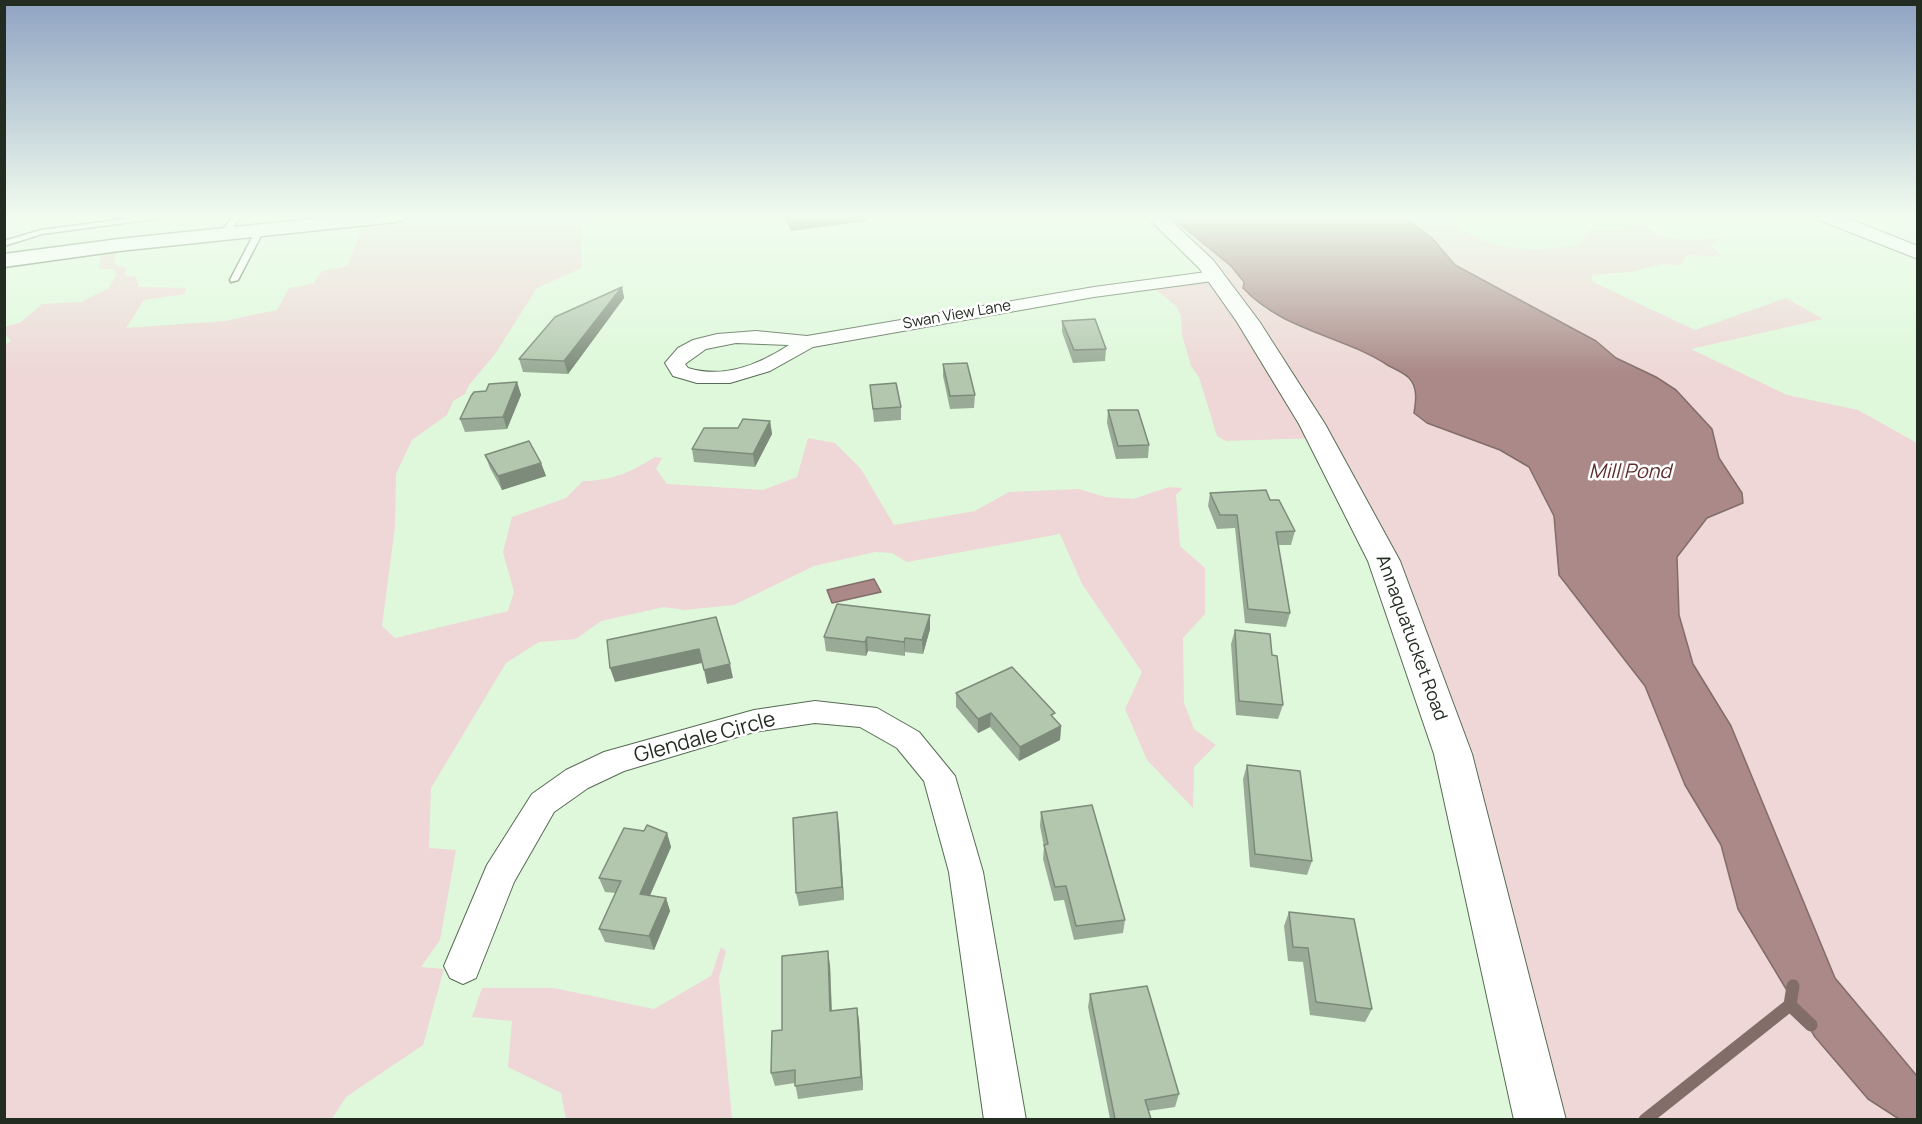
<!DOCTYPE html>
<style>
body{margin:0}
#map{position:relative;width:1922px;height:1124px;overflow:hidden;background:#dff8db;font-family:Manrope,sans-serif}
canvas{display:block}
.frame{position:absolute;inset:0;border:6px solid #232c21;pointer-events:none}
</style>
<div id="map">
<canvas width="1922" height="1124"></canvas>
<div class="frame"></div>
</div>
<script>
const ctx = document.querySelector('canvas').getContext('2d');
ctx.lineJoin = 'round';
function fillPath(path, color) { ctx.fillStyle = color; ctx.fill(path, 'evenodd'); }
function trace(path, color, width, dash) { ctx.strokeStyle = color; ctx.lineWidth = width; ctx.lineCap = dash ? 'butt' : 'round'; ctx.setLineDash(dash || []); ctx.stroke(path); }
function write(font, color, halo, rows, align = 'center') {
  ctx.font = font + ' Manrope,sans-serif'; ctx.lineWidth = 5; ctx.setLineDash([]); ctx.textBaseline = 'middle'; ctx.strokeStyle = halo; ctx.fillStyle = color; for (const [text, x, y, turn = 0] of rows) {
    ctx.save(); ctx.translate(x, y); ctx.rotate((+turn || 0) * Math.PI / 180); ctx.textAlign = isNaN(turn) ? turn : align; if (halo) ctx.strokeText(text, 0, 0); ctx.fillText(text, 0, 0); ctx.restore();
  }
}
fillPath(new Path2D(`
 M 417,216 L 599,217 L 581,221 L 582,268 L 537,288 L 495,354 L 469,385 L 465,394 L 453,401 L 447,415 L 412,440 L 396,474 L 395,527 L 382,626 L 395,638 L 508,611 L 514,592 L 503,552 L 512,517 L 566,498 L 583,481 C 612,481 631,472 655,457 L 662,458 L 656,469 L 667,484 L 763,490 L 797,477 L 808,438 L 835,443 L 861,469 L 894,525 L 975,511 L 1009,492 L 1079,489 L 1105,497 L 1133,499 L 1169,487 L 1183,488 L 1176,495 L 1180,546 L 1205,568 L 1205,614 L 1183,638 L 1184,703 L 1194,729 L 1216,745 L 1194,767 L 1193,808 L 1147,760 L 1125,709 L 1142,672 L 1082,584 L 1060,534 L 907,562 L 892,553 L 875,552 L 814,566 L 734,605 L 684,610 L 664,607 L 601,621 L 576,639 L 539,642 L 506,663 L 431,788 L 429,848 L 456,850 L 440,940 L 421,967 L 444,969 L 423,1045 L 346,1097 L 332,1119 L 5,1120 L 4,345 L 11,341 L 5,334 L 5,327 L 21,322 L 42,304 L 81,302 L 109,288 L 117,274 L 112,269 L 99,269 L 101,252 L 116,249 L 114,264 L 127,268 L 124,275 L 136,277 L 139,287 L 186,288 L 185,294 L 144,300 L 126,328 L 224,321 L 277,310 L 289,288 L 313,284 L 322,271 L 347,266 L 364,222 Z
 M 1153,216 L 1170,216 L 1214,251 L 1231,266 L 1260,306 L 1289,321 L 1375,356 L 1409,379 L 1416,395 L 1414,413 L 1427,423 L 1500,450 L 1529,467 L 1554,516 L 1559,575 L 1645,686 L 1685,785 L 1721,845 L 1738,909 L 1815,1037 L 1868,1099 L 1899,1119 L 1537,1119 L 1454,758 L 1318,438 L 1226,441 L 1217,436 L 1199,377 L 1191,366 L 1182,335 L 1181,316 L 1176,306 L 1151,286 L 1211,276 L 1200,260 Z
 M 1402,216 L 1456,216 L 1456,225 C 1496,253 1534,252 1579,245 L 1590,231 L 1589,229 L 1619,230 L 1632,223 L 1629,216 L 1633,216 L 1632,219 L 1660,235 L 1683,240 L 1721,238 L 1710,245 L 1723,257 L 1687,255 L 1680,265 L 1662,264 L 1630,272 L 1593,275 L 1591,281 L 1695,330 L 1786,298 L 1823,319 L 1691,349 L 1787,395 L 1858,410 L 1917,443 L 1917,1076 L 1835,978 L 1731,726 L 1693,664 L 1679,615 L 1677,557 L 1707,518 L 1743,503 L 1742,493 L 1719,458 L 1719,453 L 1656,377 L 1616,358 L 1596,341 L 1454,265 L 1432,238 Z
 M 721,947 L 726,951 L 719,978 L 732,1119 L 566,1119 L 561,1093 L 508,1067 L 512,1021 L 472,1017 L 482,988 L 554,988 L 654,1009 L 711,976 Z`), '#eed7d6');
const water = new Path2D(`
 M 1170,216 L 1402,216 L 1432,238 L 1455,265 L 1596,341 L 1616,358 L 1656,377 L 1676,390 L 1712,429 L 1719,458 L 1742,493 L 1743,503 L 1707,518 L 1677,557 L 1679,615 L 1693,664 L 1731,726 L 1835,978 L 1917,1076 L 1917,1119 L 1899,1119 L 1868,1099 L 1815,1037 L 1738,909 L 1721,845 L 1685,785 L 1645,686 L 1559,575 L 1554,516 L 1529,467 L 1500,450 L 1427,423 L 1414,413 C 1416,401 1418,388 1409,378 C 1404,373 1395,369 1389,366 C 1342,335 1283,331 1243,288 L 1244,282 L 1231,266 Z
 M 874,579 L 881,592 L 832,603 L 827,590 Z`);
fillPath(water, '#aa8988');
trace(water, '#826d69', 1.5);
trace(new Path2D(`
 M 1790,1005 L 1811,1025
 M 1645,1120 L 1790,1005 L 1793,986`), '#826d69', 13);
const service = new Path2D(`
 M 147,216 L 166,216 L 162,218 L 42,234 L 4,246 L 4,241 L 41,230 Z
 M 233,216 L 241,216 L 227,236 L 221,236 L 220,234 Z
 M 257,228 L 264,230 L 238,280 L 231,282 L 230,280 Z`);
const minor = new Path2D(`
 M 1214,271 L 1223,276 L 1220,280 L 1094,297 L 813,347 L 770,371 L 730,383 L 697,383 L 673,376 L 665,363 L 678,348 L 693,340 L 717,334 L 756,331 L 807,336 L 1094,287 ZM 736,343 L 789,345 C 758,365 724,379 688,368 L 685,364 L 706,349 Z
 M 815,701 L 877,708 L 919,732 L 955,776 L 983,872 L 1026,1120 L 984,1120 L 949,872 L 924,781 L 897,748 L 860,727 L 815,723 L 754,732 L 624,771 L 588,788 L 554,812 L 514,882 L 476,978 L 463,984 L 450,978 L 444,966 L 487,865 L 532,794 L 566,770 L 604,752 L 754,710 Z`);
const tertiary = new Path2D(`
 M 1146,216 L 1166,216 L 1213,260 L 1259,321 L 1325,424 L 1400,561 L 1472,754 L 1566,1120 L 1514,1120 L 1434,754 L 1368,561 L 1299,424 L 1237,322 L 1199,268 Z
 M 1816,216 L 1842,216 L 1918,246 L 1918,259 L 1819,220 Z`);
const primary = new Path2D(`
 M 340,216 L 406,216 L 403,220 L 396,222 L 119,251 L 4,267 L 4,254 L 119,239 Z`);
trace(service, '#576c54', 3);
trace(minor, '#576c54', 2);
trace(tertiary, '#576c54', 2);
trace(primary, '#576c54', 3);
fillPath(service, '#fff');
fillPath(minor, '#fff');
fillPath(tertiary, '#fff');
fillPath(primary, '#fff');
fillPath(new Path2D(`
 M 783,216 L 867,216 L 867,221 L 791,231 Z
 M 622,287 L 624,298 L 568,374 L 523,372 L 519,359 Z
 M 1062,321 L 1106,349 L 1105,361 L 1073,363 L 1062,332 Z
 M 943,364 L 975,395 L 974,408 L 950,409 L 943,376 Z
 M 517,382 L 521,395 L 507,429 L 465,432 L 460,419 L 486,391 Z
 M 870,385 L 901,407 L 901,420 L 874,422 Z
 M 1108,410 L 1149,445 L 1148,458 L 1116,459 L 1107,423 Z
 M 770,421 L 772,434 L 755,467 L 694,462 L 692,449 L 738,428 Z
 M 485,455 L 541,463 L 546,476 L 502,490 L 490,468 Z
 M 1210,493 L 1270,500 L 1295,531 L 1291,545 L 1278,545 L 1290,613 L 1286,627 L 1245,623 L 1235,528 L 1217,529 L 1208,506 Z
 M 930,615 L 930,629 L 923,654 L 905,652 L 905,656 L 868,651 L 866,656 L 826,651 L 824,637 Z
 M 1235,630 L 1272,655 L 1283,705 L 1278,719 L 1236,715 L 1231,644 Z
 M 956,693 L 1054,718 L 1061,726 L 1060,740 L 1019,761 L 990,727 L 978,733 L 956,707 Z
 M 1247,765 L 1312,861 L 1307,875 L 1250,867 L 1243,779 Z
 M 1041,812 L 1125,920 L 1123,933 L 1074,940 L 1064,900 L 1054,901 L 1043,859 L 1044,847 L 1040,826 Z
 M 839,826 L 844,900 L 799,906 L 796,893 Z
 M 667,833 L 671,847 L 650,895 L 666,898 L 670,911 L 654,950 L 605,942 L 599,929 L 616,893 L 605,892 L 599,878 Z
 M 1289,912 L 1372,1009 L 1365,1022 L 1310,1015 L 1303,962 L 1288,961 L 1284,926 Z
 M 830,965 L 832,1011 L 857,1008 L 859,1021 L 863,1090 L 798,1099 L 795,1083 L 775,1086 L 771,1073 Z
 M 1090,994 L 1179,1094 L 1175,1107 L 1148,1111 L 1151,1119 L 1110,1119 L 1088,1007 Z`), '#99ab96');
fillPath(new Path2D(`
 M 832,216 L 867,216 L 867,221 L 791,231 L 790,221 Z
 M 622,287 L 624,298 L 568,374 L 564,361 Z
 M 517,382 L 521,395 L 507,429 L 503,417 Z
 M 770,421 L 772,434 L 755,467 L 753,454 Z
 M 541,463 L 546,476 L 502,490 L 498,476 Z
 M 930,615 L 930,629 L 923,654 L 922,640 Z
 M 867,637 L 868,651 L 866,656 L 865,642 Z
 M 905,638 L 905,656 L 904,642 Z
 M 699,649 L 702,663 L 615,682 L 610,668 Z
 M 730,664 L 733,678 L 707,684 L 704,670 Z
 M 991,713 L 990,727 L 978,733 L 978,719 Z
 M 1061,726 L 1060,740 L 1019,761 L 1020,747 Z
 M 837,812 L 839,826 L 844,900 L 842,887 Z
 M 667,833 L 671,847 L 645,907 L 640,894 Z
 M 666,898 L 670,911 L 654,950 L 649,936 Z
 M 828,951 L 830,965 L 832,1024 L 830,1011 Z
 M 857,1008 L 859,1021 L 863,1090 L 861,1077 Z`), '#7d8b7a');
const building = new Path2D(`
 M 787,216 L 832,216 L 790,221 Z
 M 622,287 L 564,361 L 519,359 L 555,317 Z
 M 1095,319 L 1106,349 L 1074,350 L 1062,321 Z
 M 967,363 L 975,395 L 950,396 L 943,364 Z
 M 517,382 L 503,417 L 460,419 L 471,396 L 474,392 L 486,391 L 489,384 Z
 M 896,383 L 901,407 L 873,409 L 870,385 Z
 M 1108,410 L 1138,410 L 1149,445 L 1118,446 Z
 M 743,419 L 770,421 L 753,454 L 692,449 L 704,428 L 738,428 Z
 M 529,441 L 541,463 L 498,476 L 485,455 Z
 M 1266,490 L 1270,500 L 1279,500 L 1295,531 L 1276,532 L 1290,613 L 1248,609 L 1237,515 L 1220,515 L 1210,493 Z
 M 837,604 L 930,615 L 922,640 L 905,638 L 904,642 L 867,637 L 865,642 L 824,637 Z
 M 716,617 L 730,664 L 704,670 L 699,649 L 610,668 L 607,640 Z
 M 1235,630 L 1270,634 L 1272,655 L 1277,656 L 1283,705 L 1239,701 Z
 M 1012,667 L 1055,713 L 1051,715 L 1061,726 L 1020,747 L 991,713 L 978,719 L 956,693 Z
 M 1247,765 L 1300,771 L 1312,861 L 1255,854 Z
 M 1092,805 L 1125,920 L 1076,926 L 1066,886 L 1055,887 L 1044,845 L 1048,844 L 1041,812 Z
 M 837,812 L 842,887 L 796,893 L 793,818 Z
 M 647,825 L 667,833 L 640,894 L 666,898 L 649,936 L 599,929 L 621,881 L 599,878 L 624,828 L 644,831 Z
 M 1289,912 L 1354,919 L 1372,1009 L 1316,1002 L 1308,948 L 1293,947 Z
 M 828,951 L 830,1011 L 857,1008 L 861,1077 L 795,1086 L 795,1070 L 771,1073 L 772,1031 L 782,1030 L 782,956 Z
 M 1147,986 L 1179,1094 L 1145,1100 L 1151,1119 L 1115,1119 L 1090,994 Z`);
fillPath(building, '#b2c7ae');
trace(building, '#7d8b7a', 1.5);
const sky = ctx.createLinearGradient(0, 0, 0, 373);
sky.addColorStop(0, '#8fa3c2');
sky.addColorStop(0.58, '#f1fcef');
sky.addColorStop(1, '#f1fcef00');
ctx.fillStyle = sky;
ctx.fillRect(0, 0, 1922, 373);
write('15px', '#232c21', '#fff', [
 ["Swan View Lane",957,315,-10]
]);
write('18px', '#232c21', '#fff', [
 ["Annaquatucket Road",1411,638,70]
]);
write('italic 20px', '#5e2e2f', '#fff', [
 ["Mill Pond",1630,472]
]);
write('21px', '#232c21', '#fff', [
 ["Glendale Circle",705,738,-15]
]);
</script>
